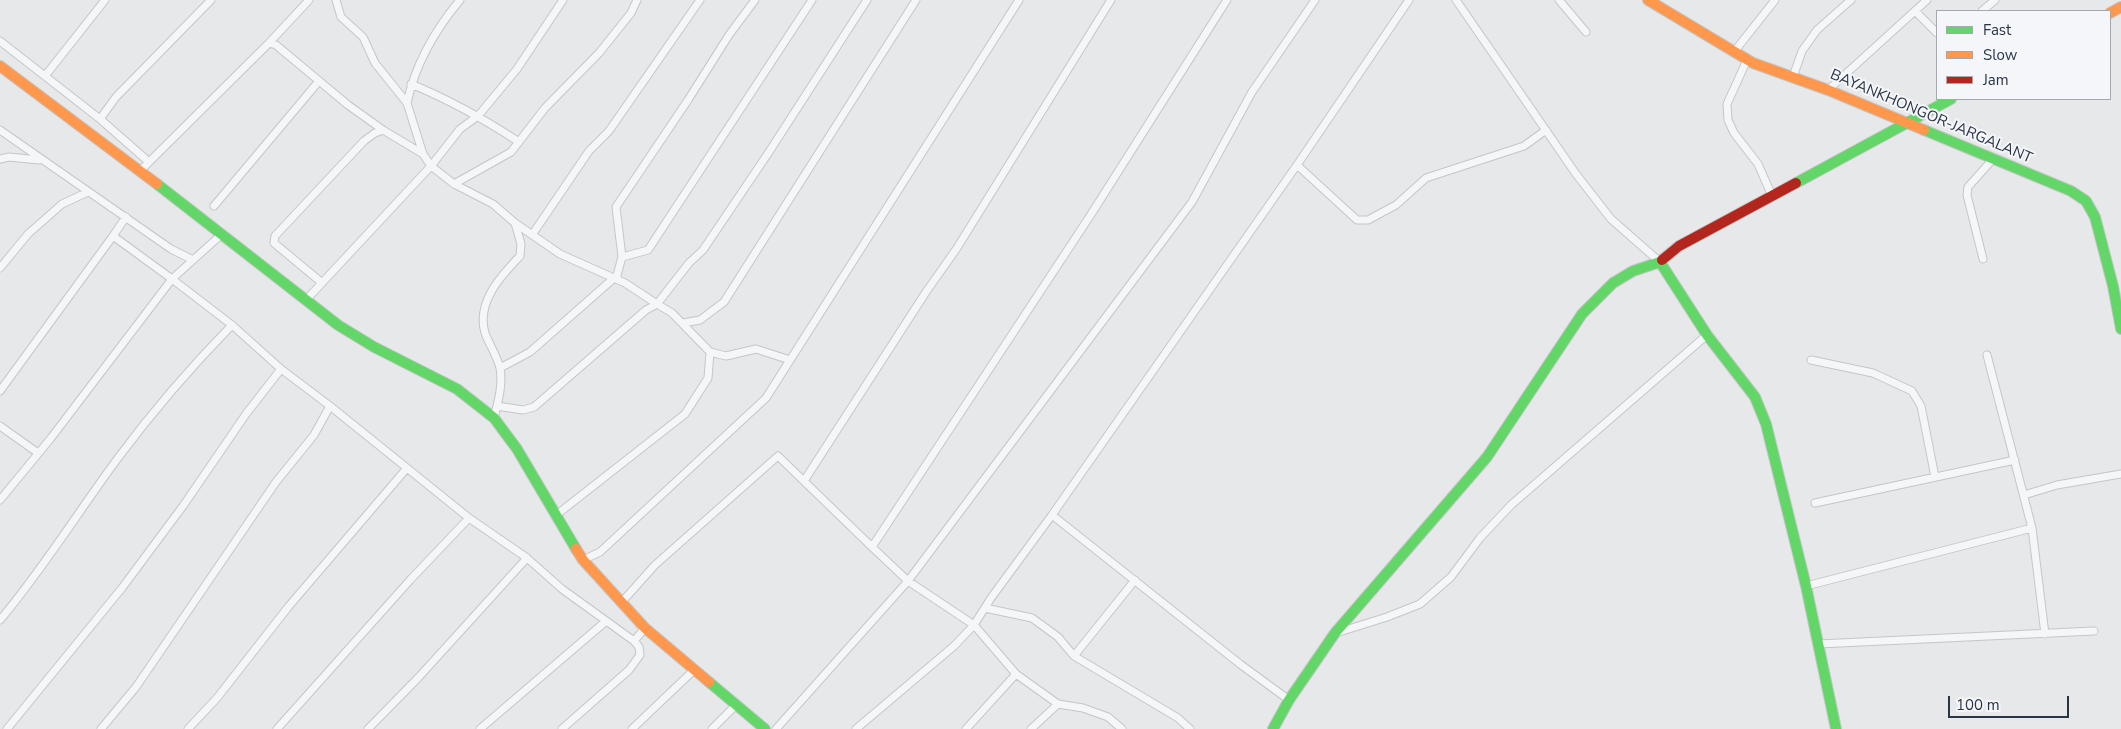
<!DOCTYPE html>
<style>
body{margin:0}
#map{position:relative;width:2121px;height:729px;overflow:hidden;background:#e6e8ea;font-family:"Nunito Sans",sans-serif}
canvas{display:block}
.legend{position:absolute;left:1936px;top:10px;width:175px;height:90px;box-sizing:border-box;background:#f4f6f9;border:1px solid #a4a8b1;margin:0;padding:6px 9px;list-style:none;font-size:15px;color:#2b3445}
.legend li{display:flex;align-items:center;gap:10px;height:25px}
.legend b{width:25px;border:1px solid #a4a8b1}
.scale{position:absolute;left:1948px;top:696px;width:121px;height:22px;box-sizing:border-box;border:2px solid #2b3445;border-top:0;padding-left:6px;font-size:15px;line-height:18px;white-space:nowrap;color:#2b3445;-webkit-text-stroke:4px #f4f6f9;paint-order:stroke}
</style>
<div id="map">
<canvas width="2121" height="729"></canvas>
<ul class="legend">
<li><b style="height:6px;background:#63d668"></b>Fast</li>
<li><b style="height:6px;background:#ff974d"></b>Slow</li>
<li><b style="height:6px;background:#b3261e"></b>Jam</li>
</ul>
<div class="scale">100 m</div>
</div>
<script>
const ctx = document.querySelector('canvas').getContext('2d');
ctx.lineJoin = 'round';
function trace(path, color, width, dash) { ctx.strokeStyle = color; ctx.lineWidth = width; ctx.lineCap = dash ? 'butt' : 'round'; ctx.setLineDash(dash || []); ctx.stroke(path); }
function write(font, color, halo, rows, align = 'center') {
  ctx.font = font + ' "Nunito Sans",sans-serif'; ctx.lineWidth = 4; ctx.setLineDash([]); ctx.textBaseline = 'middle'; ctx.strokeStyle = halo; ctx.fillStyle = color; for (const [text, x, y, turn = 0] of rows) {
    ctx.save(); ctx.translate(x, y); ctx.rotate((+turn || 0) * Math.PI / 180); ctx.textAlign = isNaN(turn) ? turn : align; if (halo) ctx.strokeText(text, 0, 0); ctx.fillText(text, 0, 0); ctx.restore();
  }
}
const street = new Path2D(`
 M 336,0 L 341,17 L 363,37 L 375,63 L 407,103 L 423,154 L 431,166 L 454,184 L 493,204 L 515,223 L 521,244 L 520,256 C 501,276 476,302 485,333 C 489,344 497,356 500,368 C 503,385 498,402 494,418
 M 1456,0 L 1576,174 L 1611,219 L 1660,262
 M 1559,0 L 1586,32
 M 1915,11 L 1937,33
 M 1982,11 L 1995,0
 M 0,41 L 100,119 L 149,162
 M 269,43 L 309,0
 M 1734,52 L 1775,0
 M 1747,60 L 1727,104 L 1728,120 L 1734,133 L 1758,164 L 1772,196
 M 45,76 L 105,0
 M 1793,77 L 1802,51 L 1817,30 L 1851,0
 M 411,84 C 450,100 484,119 519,142
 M 1828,90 L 1927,0
 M 407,103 C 415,65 435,30 460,0
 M 100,119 L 116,97 L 211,0
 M 0,130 L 171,249 L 193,260 L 222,234
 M 0,159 L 9,157 L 39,160
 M 1297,165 L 1357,220 L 1368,220 L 1396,205 L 1426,178 L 1524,146 L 1546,130
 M 140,171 L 269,43 L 276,45 L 348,105 L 383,130
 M 454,184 L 511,152 L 545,108 L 599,53 L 631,13 L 637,0
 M 214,206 L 319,81
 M 515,223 L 560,254 L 625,283 L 657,304 L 689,263 L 703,250 L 769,152 L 867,0
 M 532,235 L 589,151 L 609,131 L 700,0
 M 113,236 L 126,217
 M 622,257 L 648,250 L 812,0
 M 1983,259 L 1967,195 L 1968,187 L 1993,159
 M 0,268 L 28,234 L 62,204 L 88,192
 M 616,279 L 622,257 L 616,207 L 688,100 L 729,35 L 755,0
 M 321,282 L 274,243 L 275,236 L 364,141 L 375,133 L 383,130 L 423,154
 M 306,300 L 431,166 L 460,129 L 478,116 L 517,69 L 563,0
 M 683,323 L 700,320 L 724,302 L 916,0
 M 1987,355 L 2032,528 L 2045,634
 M 1811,360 L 1873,373 L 1912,391 L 1921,406 L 1935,477
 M 500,368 L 530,352 L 614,278
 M 0,391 L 113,236 L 172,279 L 193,260
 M 497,406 L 523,410 L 534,407 L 646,310 L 657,304 L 672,313 L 710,352 L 726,356 L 756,349 L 790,360
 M 0,426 L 38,453
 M 804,481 L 926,292 L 957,248 L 1111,0
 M 2024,495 L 2057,485 L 2121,474
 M 0,500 L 51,438 L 172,279 L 232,325 L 281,369 L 330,406 L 469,518 L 527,558 L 562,589 L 634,641 L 645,628
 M 1815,503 L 2015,460
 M 1052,515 L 1240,664 L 1289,700
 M 555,516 L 685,414 L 708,378 L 710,352
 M 583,560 L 600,552 L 766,398 L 1019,0
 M 1806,586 L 2032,528
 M 621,603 L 655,565 L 778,456 L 872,547
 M 985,608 L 1032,618 L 1058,637 L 1074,656 L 1178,718 L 1190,729
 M 0,620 C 43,569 78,512 118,458 C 153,411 191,367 232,325
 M 1336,633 L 1387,617 L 1420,604 L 1451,577 L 1480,538 L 1511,505 L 1707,335
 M 1818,644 L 2094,631
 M 1074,656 L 1135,580
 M 1016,674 L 974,625 L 908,581 L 872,547 L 1090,216 L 1227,0
 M 7,729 L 122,588 L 183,506 L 246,414 L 281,369
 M 101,729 L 136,687 L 276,482 L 314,435 L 330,406
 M 188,729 L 217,698 L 289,606 L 407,468
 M 277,729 L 411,579 L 469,518
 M 368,729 L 418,678 L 527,558
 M 480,729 L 605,622
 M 562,729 L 629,670 L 640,655 L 639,647 L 634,641
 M 632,729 L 694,670
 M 712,729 L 737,704
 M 776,729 L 908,581 L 1192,202 L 1252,92 L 1315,0
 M 856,729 L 954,646 L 974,625 L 991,598 L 1052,515 L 1297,165 L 1409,0
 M 966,729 L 1016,674 L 1058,704 L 1083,708 L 1108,717 L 1122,729
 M 1031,729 L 1058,704`);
const fast = new Path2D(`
 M 1924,130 L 2071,191 L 2086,201 L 2095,217 L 2113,286 L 2121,329
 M 1796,183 L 1951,99
 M 157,184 L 338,325 L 374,347 L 457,389 L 494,418 L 517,449 L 576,549
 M 1662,260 L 1660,262 L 1707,335 L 1755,397 L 1766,424 L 1806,586 L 1836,729
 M 709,682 L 765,729
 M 1273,729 L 1289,700 L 1335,633 L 1487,457 L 1582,314 L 1613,283 L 1633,271 L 1660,262`);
const slow = new Path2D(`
 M 1648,0 L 1753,63 L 1828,90 L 1924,130
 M 2110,13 L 2121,7
 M 0,66 L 157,184
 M 576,549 L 583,560 L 645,628 L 709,682`);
const jam = new Path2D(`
 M 1662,260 L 1679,246 L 1796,183`);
trace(street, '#c4c6c8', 9);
trace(fast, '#c4c6c8', 12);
trace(slow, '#c4c6c8', 12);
trace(jam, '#c4c6c8', 12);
trace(street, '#f5f6f7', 7);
trace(fast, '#63d668', 10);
trace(slow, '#ff974d', 10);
trace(jam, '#b3261e', 10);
write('15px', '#2b3445', '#f4f6f9', [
 ["BAYANKHONGOR-JARGALANT",1931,117,23]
]);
</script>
